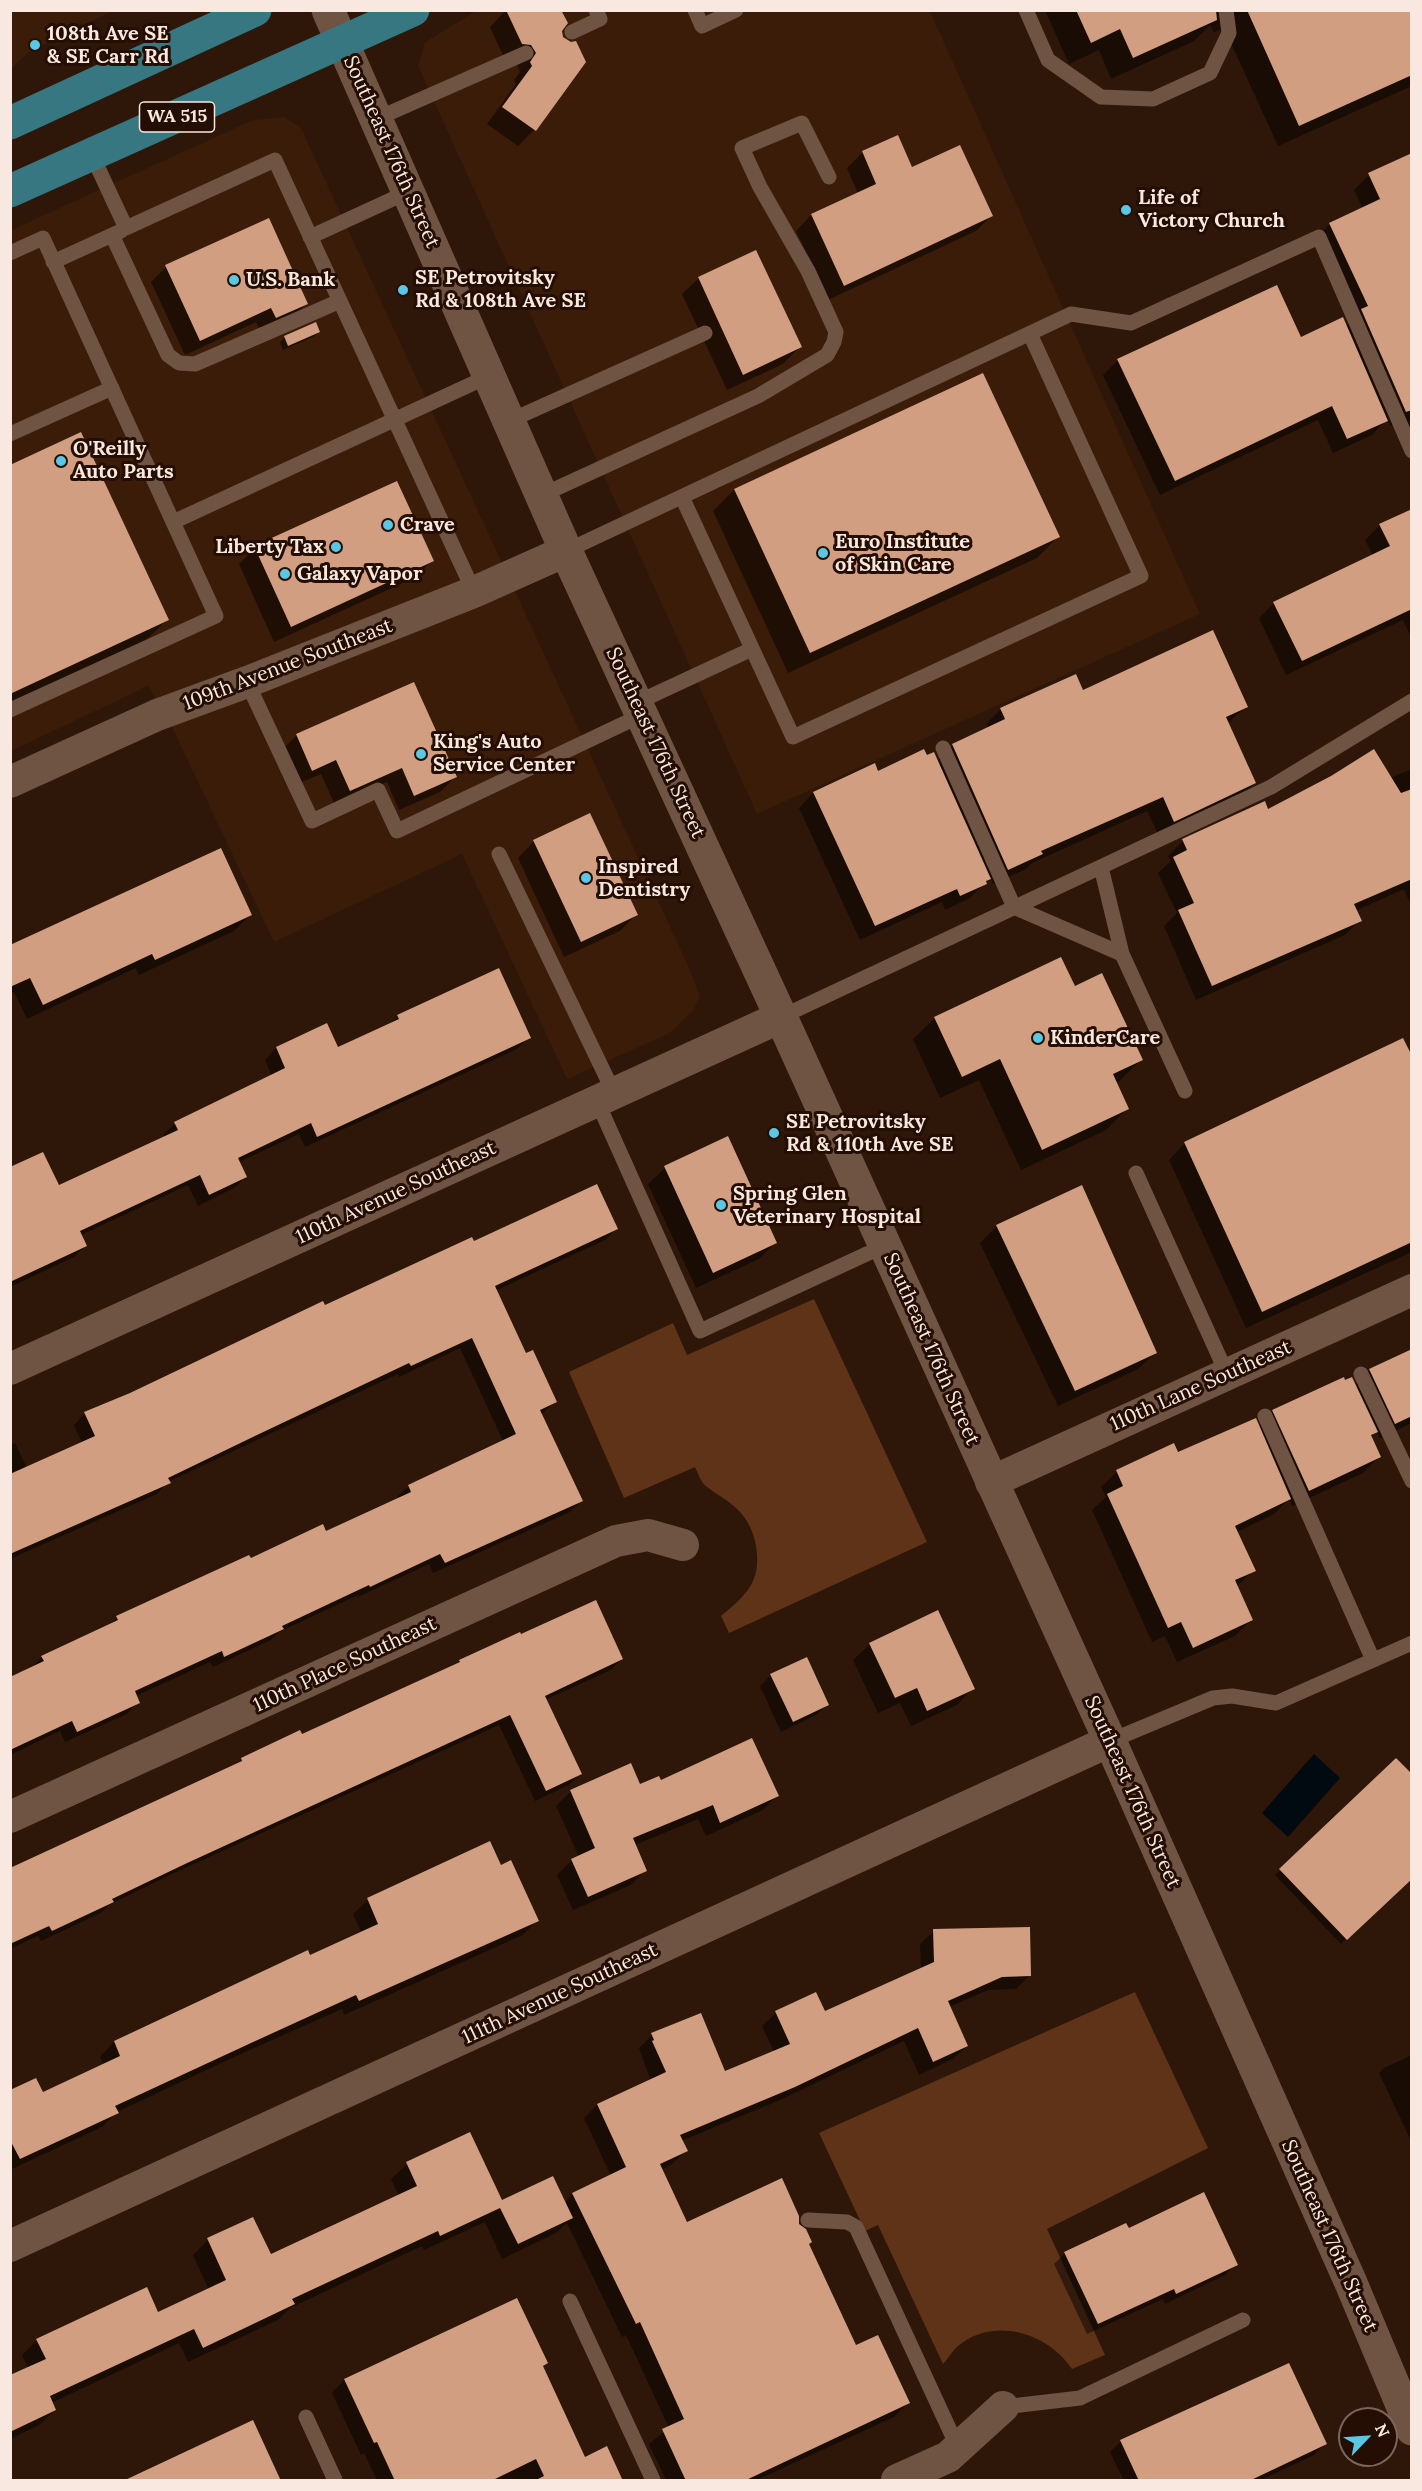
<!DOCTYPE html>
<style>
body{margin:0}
#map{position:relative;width:1422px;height:2491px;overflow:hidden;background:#2e1708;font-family:Lora,serif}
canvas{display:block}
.frame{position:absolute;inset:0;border:12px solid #f9e8df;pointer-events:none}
.north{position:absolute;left:1338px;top:2407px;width:60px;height:60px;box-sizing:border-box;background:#240d02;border:2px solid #79655a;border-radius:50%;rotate:65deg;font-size:16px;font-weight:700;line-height:24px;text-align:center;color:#f9e8df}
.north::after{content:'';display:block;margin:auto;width:21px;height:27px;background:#5ac8e5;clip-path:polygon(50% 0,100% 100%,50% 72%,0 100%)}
</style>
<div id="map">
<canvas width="1422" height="2491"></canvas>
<div class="frame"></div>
<div class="north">N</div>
</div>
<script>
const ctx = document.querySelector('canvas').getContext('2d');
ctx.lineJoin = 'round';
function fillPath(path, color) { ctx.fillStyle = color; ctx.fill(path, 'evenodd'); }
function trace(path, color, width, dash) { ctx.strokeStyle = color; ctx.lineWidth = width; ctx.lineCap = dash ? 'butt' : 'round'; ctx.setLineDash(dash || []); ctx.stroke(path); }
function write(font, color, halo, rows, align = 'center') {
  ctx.font = font + ' Lora,serif'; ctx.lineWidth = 6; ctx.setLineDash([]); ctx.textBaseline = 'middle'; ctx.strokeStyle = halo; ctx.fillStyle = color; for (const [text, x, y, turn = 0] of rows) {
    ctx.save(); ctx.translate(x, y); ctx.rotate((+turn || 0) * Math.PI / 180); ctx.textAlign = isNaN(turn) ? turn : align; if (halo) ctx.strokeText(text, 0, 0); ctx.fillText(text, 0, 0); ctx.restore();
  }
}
fillPath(new Path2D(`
 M 11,10 L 113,10 L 113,11 L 29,52 L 11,69 Z
 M 476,11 L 930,11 L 1200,614 L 757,814 L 418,66 L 425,42 Z
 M 284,117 L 301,128 L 690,970 L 700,997 L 693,1011 L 670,1033 L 567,1079 L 462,854 L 274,942 L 172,727 L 148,686 L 11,751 L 11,230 L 253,120 Z`), '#3a1c09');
fillPath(new Path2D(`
 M 814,1299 L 927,1542 L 729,1633 L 721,1616 C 749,1593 763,1579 755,1541 C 752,1529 746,1517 737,1509 C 728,1500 716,1494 707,1487 C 701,1483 698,1473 695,1467 L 624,1498 L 569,1372 L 673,1323 L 687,1355 Z
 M 1135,1992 L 1208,2148 L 1047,2229 L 1105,2355 L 1072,2369 C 1048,2333 994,2316 958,2346 C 952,2351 948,2359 943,2364 L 878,2225 L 865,2231 L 819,2133 Z`), '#5e3318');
fillPath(new Path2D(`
 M 1314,1754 L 1340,1778 L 1288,1837 L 1262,1813 Z`), '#000a10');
fillPath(new Path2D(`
 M 506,10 L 560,10 L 562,37 L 584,62 L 534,130 L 518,146 L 487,124 L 516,84 L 514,80 L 520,72 L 516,62 L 505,60 L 490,27 Z
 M 1045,10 L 1412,10 L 1412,86 L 1278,146 L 1224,28 L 1214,32 L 1210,25 L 1194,41 L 1111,79 L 1099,50 L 1069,64 Z
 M 863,152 L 911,169 L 991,216 L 976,231 L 828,300 L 796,231 L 811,215 L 858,194 L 847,168 Z
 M 1412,155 L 1412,453 L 1398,423 L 1391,426 L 1387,419 L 1372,435 L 1333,453 L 1318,420 L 1160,495 L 1103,375 L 1118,360 L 1300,339 L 1346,326 L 1353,319 L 1315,239 L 1330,224 L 1363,209 L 1354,190 L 1369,175 Z
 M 166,267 L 306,304 L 291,319 L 261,332 L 256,322 L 185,355 L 151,282 Z
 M 699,278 L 800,347 L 783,364 L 727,390 L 682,294 Z
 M 319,332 L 313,337 L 283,350 L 280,342 L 285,337 Z
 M 10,467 L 167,620 L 145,641 L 10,704 Z
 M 734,490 L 1058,537 L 1037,558 L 788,673 L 713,511 Z
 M 1412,510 L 1412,639 L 1403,620 L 1286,675 L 1259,618 L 1274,603 L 1373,556 L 1365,540 L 1380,525 Z
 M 255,548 L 432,560 L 416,577 L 274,642 L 239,564 Z
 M 1082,692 L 1246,707 L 1227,724 L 1255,783 L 1239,798 L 1159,836 L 1147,811 L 1032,863 L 1026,869 L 993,884 L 990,877 L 970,898 L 945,910 L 942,902 L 860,940 L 799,808 L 813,793 L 926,757 L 937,761 L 953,745 L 988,728 L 986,724 L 1001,709 Z
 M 297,735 L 455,777 L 440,792 L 399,810 L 387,782 L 335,805 L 321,774 L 297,784 L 282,750 Z
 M 1412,769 L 1412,908 L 1404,889 L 1355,911 L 1360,920 L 1345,935 L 1196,1000 L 1164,926 L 1177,913 L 1158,873 L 1171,861 L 1168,856 L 1183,841 L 1268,811 L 1390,778 Z
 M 534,841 L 636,915 L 620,931 L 564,957 L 518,858 Z
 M 250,915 L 234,931 L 139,975 L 136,968 L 27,1019 L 14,992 L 10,994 L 10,946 Z
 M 498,970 L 529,1037 L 517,1049 L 305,1147 L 299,1134 L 239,1162 L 246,1177 L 234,1188 L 198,1206 L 188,1185 L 81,1235 L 85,1246 L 74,1257 L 10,1287 L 10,1169 L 58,1187 L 165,1138 L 163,1135 L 175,1123 L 272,1076 L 265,1060 L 276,1048 L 326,1025 L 337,1049 L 388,1026 L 398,1016 Z
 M 1074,988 L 1141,1060 L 1116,1084 L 1127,1109 L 1106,1130 L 1021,1170 L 979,1080 L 940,1098 L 913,1039 L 935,1018 Z
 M 1412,1060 L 1412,1252 L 1246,1328 L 1169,1160 L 1185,1143 Z
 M 727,1138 L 776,1242 L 759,1259 L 696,1288 L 648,1184 L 665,1168 Z
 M 1081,1187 L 1155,1353 L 1138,1369 L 1058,1406 L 980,1243 L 996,1227 Z
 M 617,1228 L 605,1240 L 495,1291 L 525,1355 L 555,1402 L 541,1415 L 581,1501 L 570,1512 L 433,1573 L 429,1564 L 358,1597 L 358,1595 L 279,1632 L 271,1640 L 213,1667 L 210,1662 L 136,1696 L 138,1702 L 127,1714 L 65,1742 L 60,1731 L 10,1755 L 10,1679 L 31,1668 L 42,1657 L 109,1626 L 117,1617 L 250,1560 L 326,1533 L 398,1499 L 397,1497 L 409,1486 L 503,1441 L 460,1348 L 399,1377 L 398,1374 L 244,1446 L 168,1482 L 157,1494 L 10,1559 L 10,1445 L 15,1443 L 27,1468 L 82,1443 L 74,1425 L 85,1413 L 473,1243 Z
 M 1412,1350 L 1412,1423 L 1380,1438 L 1376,1431 L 1371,1437 L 1380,1456 L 1363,1473 L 1292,1506 L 1289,1499 L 1274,1514 L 1237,1532 L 1254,1570 L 1236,1587 L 1251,1620 L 1235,1636 L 1177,1662 L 1165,1636 L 1152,1642 L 1092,1510 L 1106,1497 L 1101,1487 L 1117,1472 L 1173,1445 L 1178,1454 L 1258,1427 L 1273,1411 L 1345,1382 L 1354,1385 L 1370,1370 Z
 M 870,1644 L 973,1688 L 957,1705 L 911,1726 L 900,1703 L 878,1713 L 853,1660 Z
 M 622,1659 L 611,1670 L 545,1700 L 580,1774 L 569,1785 L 535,1801 L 499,1725 L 172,1874 L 109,1905 L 101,1913 L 41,1941 L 38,1936 L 10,1949 L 10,1870 L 234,1767 L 242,1759 L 301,1736 L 456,1665 L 460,1661 Z
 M 771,1675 L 827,1705 L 816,1715 L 781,1732 L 760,1686 Z
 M 1396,1760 L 1412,1877 L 1341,1944 L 1275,1875 Z
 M 660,1782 L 777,1796 L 763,1810 L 706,1836 L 698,1819 L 635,1845 L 645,1870 L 631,1885 L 573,1910 L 557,1875 L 572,1860 L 579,1857 L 556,1806 L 571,1791 L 639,1786 Z
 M 500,1867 L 537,1920 L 523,1935 L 344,2015 L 342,2009 L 234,2057 L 117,2112 L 102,2127 L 10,2170 L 10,2092 L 42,2094 L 104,2065 L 100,2057 L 114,2042 L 362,1934 L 353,1914 L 368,1900 Z
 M 934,1931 L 1030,1975 L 1016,1989 L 988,1990 L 949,2007 L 967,2046 L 953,2059 L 919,2075 L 904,2041 L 780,2100 L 681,2141 L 686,2151 L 672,2164 L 661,2170 L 686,2224 L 798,2225 L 855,2347 L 908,2403 L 894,2417 L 757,2480 L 666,2480 L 649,2444 L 669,2428 L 626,2335 L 622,2337 L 567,2223 L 556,2233 L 502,2259 L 485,2222 L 424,2250 L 422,2246 L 290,2308 L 278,2320 L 188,2362 L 179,2343 L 51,2403 L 55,2410 L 39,2425 L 10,2439 L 10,2376 L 28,2368 L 22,2355 L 37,2340 L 158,2314 L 209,2290 L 193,2255 L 208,2240 L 270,2256 L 399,2196 L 391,2179 L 407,2164 L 469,2134 L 501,2202 L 564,2203 L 573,2194 L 611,2176 L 584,2118 L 597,2105 L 651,2081 L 639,2048 L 652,2035 L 724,2073 L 774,2052 L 762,2026 L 776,2013 L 825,2013 L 921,1970 L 920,1944 Z
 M 1412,2055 L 1412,2143 L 1379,2073 L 1384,2068 Z
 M 1128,2230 L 1236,2264 L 1225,2275 L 1165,2304 L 1163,2299 L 1087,2334 L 1054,2264 L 1065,2253 Z
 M 517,2300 L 546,2363 L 542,2367 L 585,2459 L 621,2480 L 377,2480 L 364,2453 L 361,2455 L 332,2393 L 344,2380 Z
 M 1121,2441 L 1325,2444 L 1314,2455 L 1261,2480 L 1120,2480 L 1123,2479 L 1110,2452 Z`), '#0007');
fillPath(new Path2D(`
 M 506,10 L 561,10 L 568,23 L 562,31 L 563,37 L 571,42 L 576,41 L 586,62 L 536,131 L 502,107 L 532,66 L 530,62 L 536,53 L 531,45 L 522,44 Z
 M 1076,10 L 1216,10 L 1217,20 L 1133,58 L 1120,29 L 1091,43 Z
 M 1247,10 L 1412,10 L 1412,75 L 1299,126 Z
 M 898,135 L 912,167 L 960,145 L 993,216 L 844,286 L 811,214 L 876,184 L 862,151 Z
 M 1412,153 L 1412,410 L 1406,412 L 1361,309 L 1368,306 L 1329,223 L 1380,199 L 1368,173 Z
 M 269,218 L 308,304 L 276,318 L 271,308 L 200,341 L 165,265 Z
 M 756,250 L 802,347 L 743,375 L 698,277 Z
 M 1277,285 L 1301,337 L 1343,317 L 1388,421 L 1347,439 L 1332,406 L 1175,481 L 1117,359 Z
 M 316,322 L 320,332 L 288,346 L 284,336 Z
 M 983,373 L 1060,537 L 810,653 L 734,489 Z
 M 81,432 L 169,620 L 10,694 L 10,465 Z
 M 397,481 L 434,561 L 291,627 L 254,546 Z
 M 1412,509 L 1412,609 L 1302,661 L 1273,602 L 1390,546 L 1379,524 Z
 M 1213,630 L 1248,707 L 1226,717 L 1256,783 L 1174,822 L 1163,797 L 1041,851 L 1043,854 L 1008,870 L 952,744 L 1005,719 L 1000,708 L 1076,674 L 1083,690 Z
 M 414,682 L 457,777 L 414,796 L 402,768 L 350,791 L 336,760 L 312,771 L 296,734 Z
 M 924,749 L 927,755 L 934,752 L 991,879 L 986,881 L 987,884 L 960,896 L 957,889 L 875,926 L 813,792 L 875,763 L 878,771 Z
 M 1374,749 L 1401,793 L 1412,789 L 1412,879 L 1354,904 L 1362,921 L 1212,986 L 1178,910 L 1194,903 L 1173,857 L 1187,850 L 1182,839 L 1265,801 L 1268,809 L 1331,776 Z
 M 590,813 L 638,915 L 581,942 L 533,840 Z
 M 221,848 L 252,915 L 155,960 L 152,954 L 43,1005 L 30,978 L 10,987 L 10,945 Z
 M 1061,957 L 1075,986 L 1102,973 L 1143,1060 L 1113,1074 L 1129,1109 L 1042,1150 L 1000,1059 L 962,1077 L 934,1017 Z
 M 499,968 L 531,1038 L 317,1137 L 311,1123 L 238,1158 L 247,1177 L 209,1195 L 200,1175 L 80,1231 L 87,1246 L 10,1282 L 10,1167 L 43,1152 L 59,1185 L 178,1130 L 174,1122 L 285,1068 L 276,1047 L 327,1023 L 338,1047 L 399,1019 L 397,1015 Z
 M 1403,1038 L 1412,1056 L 1412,1242 L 1262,1312 L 1184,1142 Z
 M 728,1136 L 777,1243 L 713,1273 L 664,1166 Z
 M 597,1184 L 618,1229 L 495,1286 L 526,1353 L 533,1350 L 557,1402 L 540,1410 L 583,1501 L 445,1563 L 440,1554 L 370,1587 L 369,1585 L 282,1626 L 284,1629 L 224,1657 L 222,1651 L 135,1691 L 140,1703 L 77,1732 L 72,1721 L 10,1750 L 10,1677 L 44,1661 L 41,1656 L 118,1620 L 116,1616 L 249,1555 L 251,1558 L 323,1524 L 326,1531 L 411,1492 L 408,1485 L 516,1434 L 472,1338 L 411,1366 L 409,1363 L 257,1435 L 168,1478 L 171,1483 L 10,1554 L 10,1474 L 95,1436 L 84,1412 L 130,1393 L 323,1301 L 325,1305 L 472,1237 L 474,1241 Z
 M 1082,1185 L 1157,1353 L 1075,1391 L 996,1225 Z
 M 1412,1349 L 1412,1416 L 1395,1424 L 1369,1369 Z
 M 1344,1377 L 1345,1380 L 1352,1377 L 1378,1432 L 1371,1435 L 1381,1457 L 1309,1491 L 1272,1410 Z
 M 1256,1418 L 1291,1499 L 1235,1526 L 1256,1571 L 1235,1580 L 1253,1620 L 1193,1648 L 1181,1622 L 1168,1628 L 1107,1494 L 1123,1486 L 1116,1470 L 1174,1443 L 1178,1452 Z
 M 596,1600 L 623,1659 L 545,1696 L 582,1774 L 546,1791 L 510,1715 L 185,1864 L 112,1899 L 114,1902 L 52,1931 L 49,1926 L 10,1944 L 10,1868 L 242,1761 L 241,1758 L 300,1730 L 302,1734 L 460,1662 L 459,1660 L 520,1632 L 521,1634 Z
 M 938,1610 L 975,1689 L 927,1711 L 917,1688 L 895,1698 L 869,1643 Z
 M 807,1657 L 829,1705 L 793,1722 L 770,1674 Z
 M 752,1738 L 779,1796 L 720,1823 L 713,1805 L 633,1838 L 647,1871 L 588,1897 L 571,1859 L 595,1848 L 570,1790 L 631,1763 L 640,1784 L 659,1776 L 661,1780 Z
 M 1396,1758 L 1412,1774 L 1412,1879 L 1347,1940 L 1279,1869 Z
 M 490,1841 L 501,1865 L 511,1860 L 539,1921 L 359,2001 L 356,1995 L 251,2043 L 115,2106 L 119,2113 L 20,2159 L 10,2140 L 10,2090 L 36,2078 L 43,2092 L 120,2056 L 114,2041 L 308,1950 L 310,1955 L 378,1924 L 367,1898 Z
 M 1030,1927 L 1031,1976 L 1002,1977 L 948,2001 L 968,2046 L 933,2062 L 918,2028 L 795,2087 L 680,2135 L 688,2151 L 660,2164 L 687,2222 L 782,2178 L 799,2216 L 799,2224 L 806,2229 L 812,2242 L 809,2244 L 856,2345 L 878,2335 L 910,2403 L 744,2481 L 686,2481 L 662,2429 L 684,2419 L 640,2322 L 636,2324 L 572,2193 L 626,2167 L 597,2104 L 666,2072 L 652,2041 L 654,2040 L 651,2033 L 701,2013 L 725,2071 L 790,2044 L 775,2011 L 816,1992 L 825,2011 L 934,1962 L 933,1929 Z
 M 470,2132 L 502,2200 L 553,2176 L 573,2218 L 518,2244 L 500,2208 L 440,2236 L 438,2231 L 292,2299 L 295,2304 L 203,2348 L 194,2329 L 50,2396 L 56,2410 L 10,2432 L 10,2375 L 46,2359 L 36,2339 L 147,2287 L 158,2312 L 226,2280 L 207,2238 L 253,2217 L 271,2254 L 417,2186 L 406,2162 Z
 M 1204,2192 L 1238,2265 L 1176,2294 L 1174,2289 L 1098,2324 L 1064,2252 L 1126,2223 L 1129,2228 Z
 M 517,2298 L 548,2363 L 543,2366 L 585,2457 L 607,2446 L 623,2481 L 534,2481 L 544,2476 L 536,2459 L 491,2481 L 395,2481 L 377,2442 L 374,2443 L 344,2379 Z
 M 1289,2363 L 1327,2444 L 1249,2481 L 1139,2481 L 1120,2440 Z
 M 253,2420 L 281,2481 L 123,2481 Z`), '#d19e81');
trace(new Path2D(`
 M 695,10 L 702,26 L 736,10
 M 1026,10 L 1048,60 L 1101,97 L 1153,99 L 1210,73 L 1229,33 L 1226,10
 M 572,32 L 600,19 L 596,10
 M 376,119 L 526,53
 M 92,155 L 126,228 L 275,160 L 474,592
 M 112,235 L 168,355 L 179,363 L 195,364 L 340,301
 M 310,237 L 408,192
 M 10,253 L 43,238 L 216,616 L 10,710
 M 53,262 L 121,231
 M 509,421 L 705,333
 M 10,434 L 112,388
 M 542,495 L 758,396 L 827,355 L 834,342 L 836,332 L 808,271 L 760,187 L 742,148 L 802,123 L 829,177
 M 682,497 L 793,737 L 1141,576 L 1030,334
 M 173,522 L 489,376
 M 566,551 L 1071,314 L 1131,323 L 1319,237 L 1412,451
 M 247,682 L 312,821 L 378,790 L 397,831 L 642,715
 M 636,703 L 752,649
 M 943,748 L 1014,907 L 1122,954
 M 499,854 L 614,1093
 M 1101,867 L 1122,954 L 1185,1091
 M 781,1017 L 1271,787 L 1412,701
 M 597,1101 L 700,1331 L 884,1246
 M 1136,1173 L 1227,1374
 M 1361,1374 L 1412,1481
 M 1265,1416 L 1373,1660
 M 1110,1741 L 1213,1698 L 1232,1696 L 1276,1703 L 1412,1643
 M 808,2220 L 847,2222 L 856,2227 L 958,2448
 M 570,2301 L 653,2480
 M 1003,2407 L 1080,2398 L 1243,2320
 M 306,2417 L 335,2480`), '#705443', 15);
trace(new Path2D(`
 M 10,782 L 157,715 L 247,682 L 474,592 L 566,551
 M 10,1369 L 781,1017
 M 991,1482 L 1412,1290
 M 10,1817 L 616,1541 L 648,1535 L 683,1545
 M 10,2246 L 1110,1741
 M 897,2480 L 948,2457 L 1003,2407`), '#705443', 32);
trace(new Path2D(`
 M 328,10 L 566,551 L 781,1017 L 1110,1741 L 1351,2283 L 1412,2429`), '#705443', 33);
trace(new Path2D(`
 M 10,123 L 255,10
 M 10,191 L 413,10`), '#377781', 33);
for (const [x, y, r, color] of [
 [35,45,6,"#5ac8e5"],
 [1126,210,6,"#5ac8e5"],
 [234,280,6,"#5ac8e5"],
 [403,290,6,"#5ac8e5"],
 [61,461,6,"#5ac8e5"],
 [388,525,6,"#5ac8e5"],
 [336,547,6,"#5ac8e5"],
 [823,553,6,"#5ac8e5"],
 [285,574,6,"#5ac8e5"],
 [421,754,6,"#5ac8e5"],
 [586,878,6,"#5ac8e5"],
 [1038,1038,6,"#5ac8e5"],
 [774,1133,6,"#5ac8e5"],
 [721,1205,6,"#5ac8e5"]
]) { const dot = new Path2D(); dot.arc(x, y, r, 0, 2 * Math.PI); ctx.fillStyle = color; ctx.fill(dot); trace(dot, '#240d02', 2); }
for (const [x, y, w] of [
 [177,117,75]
]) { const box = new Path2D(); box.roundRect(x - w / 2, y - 15, w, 30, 4.5); ctx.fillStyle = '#240d02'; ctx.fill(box); trace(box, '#f9e8df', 1.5); }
write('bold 18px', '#f9e8df', null, [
 ["WA 515",177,117]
]);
write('bold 20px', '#f9e8df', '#240d02', [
 ["108th Ave SE",47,34],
 ["& SE Carr Rd",47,57],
 ["Life of",1138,198],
 ["Victory Church",1138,221],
 ["SE Petrovitsky",415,278],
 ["Rd & 108th Ave SE",415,301],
 ["U.S. Bank",246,280],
 ["O'Reilly",73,449],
 ["Auto Parts",73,472],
 ["Crave",400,525],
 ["Euro Institute",835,542],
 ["of Skin Care",835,565],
 ["Liberty Tax",324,547,"right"],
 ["Galaxy Vapor",297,574],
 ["King's Auto",433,742],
 ["Service Center",433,765],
 ["Inspired",598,867],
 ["Dentistry",598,890],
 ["KinderCare",1050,1038],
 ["SE Petrovitsky",786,1122],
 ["Rd & 110th Ave SE",786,1145],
 ["Spring Glen",733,1194],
 ["Veterinary Hospital",733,1217]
], 'left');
write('20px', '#f9e8df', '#240d02', [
 ["Southeast 176th Street",391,152,66],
 ["109th Avenue Southeast",288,665,-21],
 ["Southeast 176th Street",655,743,65],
 ["110th Avenue Southeast",396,1193,-25],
 ["Southeast 176th Street",931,1349,66],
 ["110th Lane Southeast",1201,1386,-24],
 ["110th Place Southeast",345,1665,-25],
 ["Southeast 176th Street",1132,1792,66],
 ["111th Avenue Southeast",560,1994,-25],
 ["Southeast 176th Street",1329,2236,66]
]);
</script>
